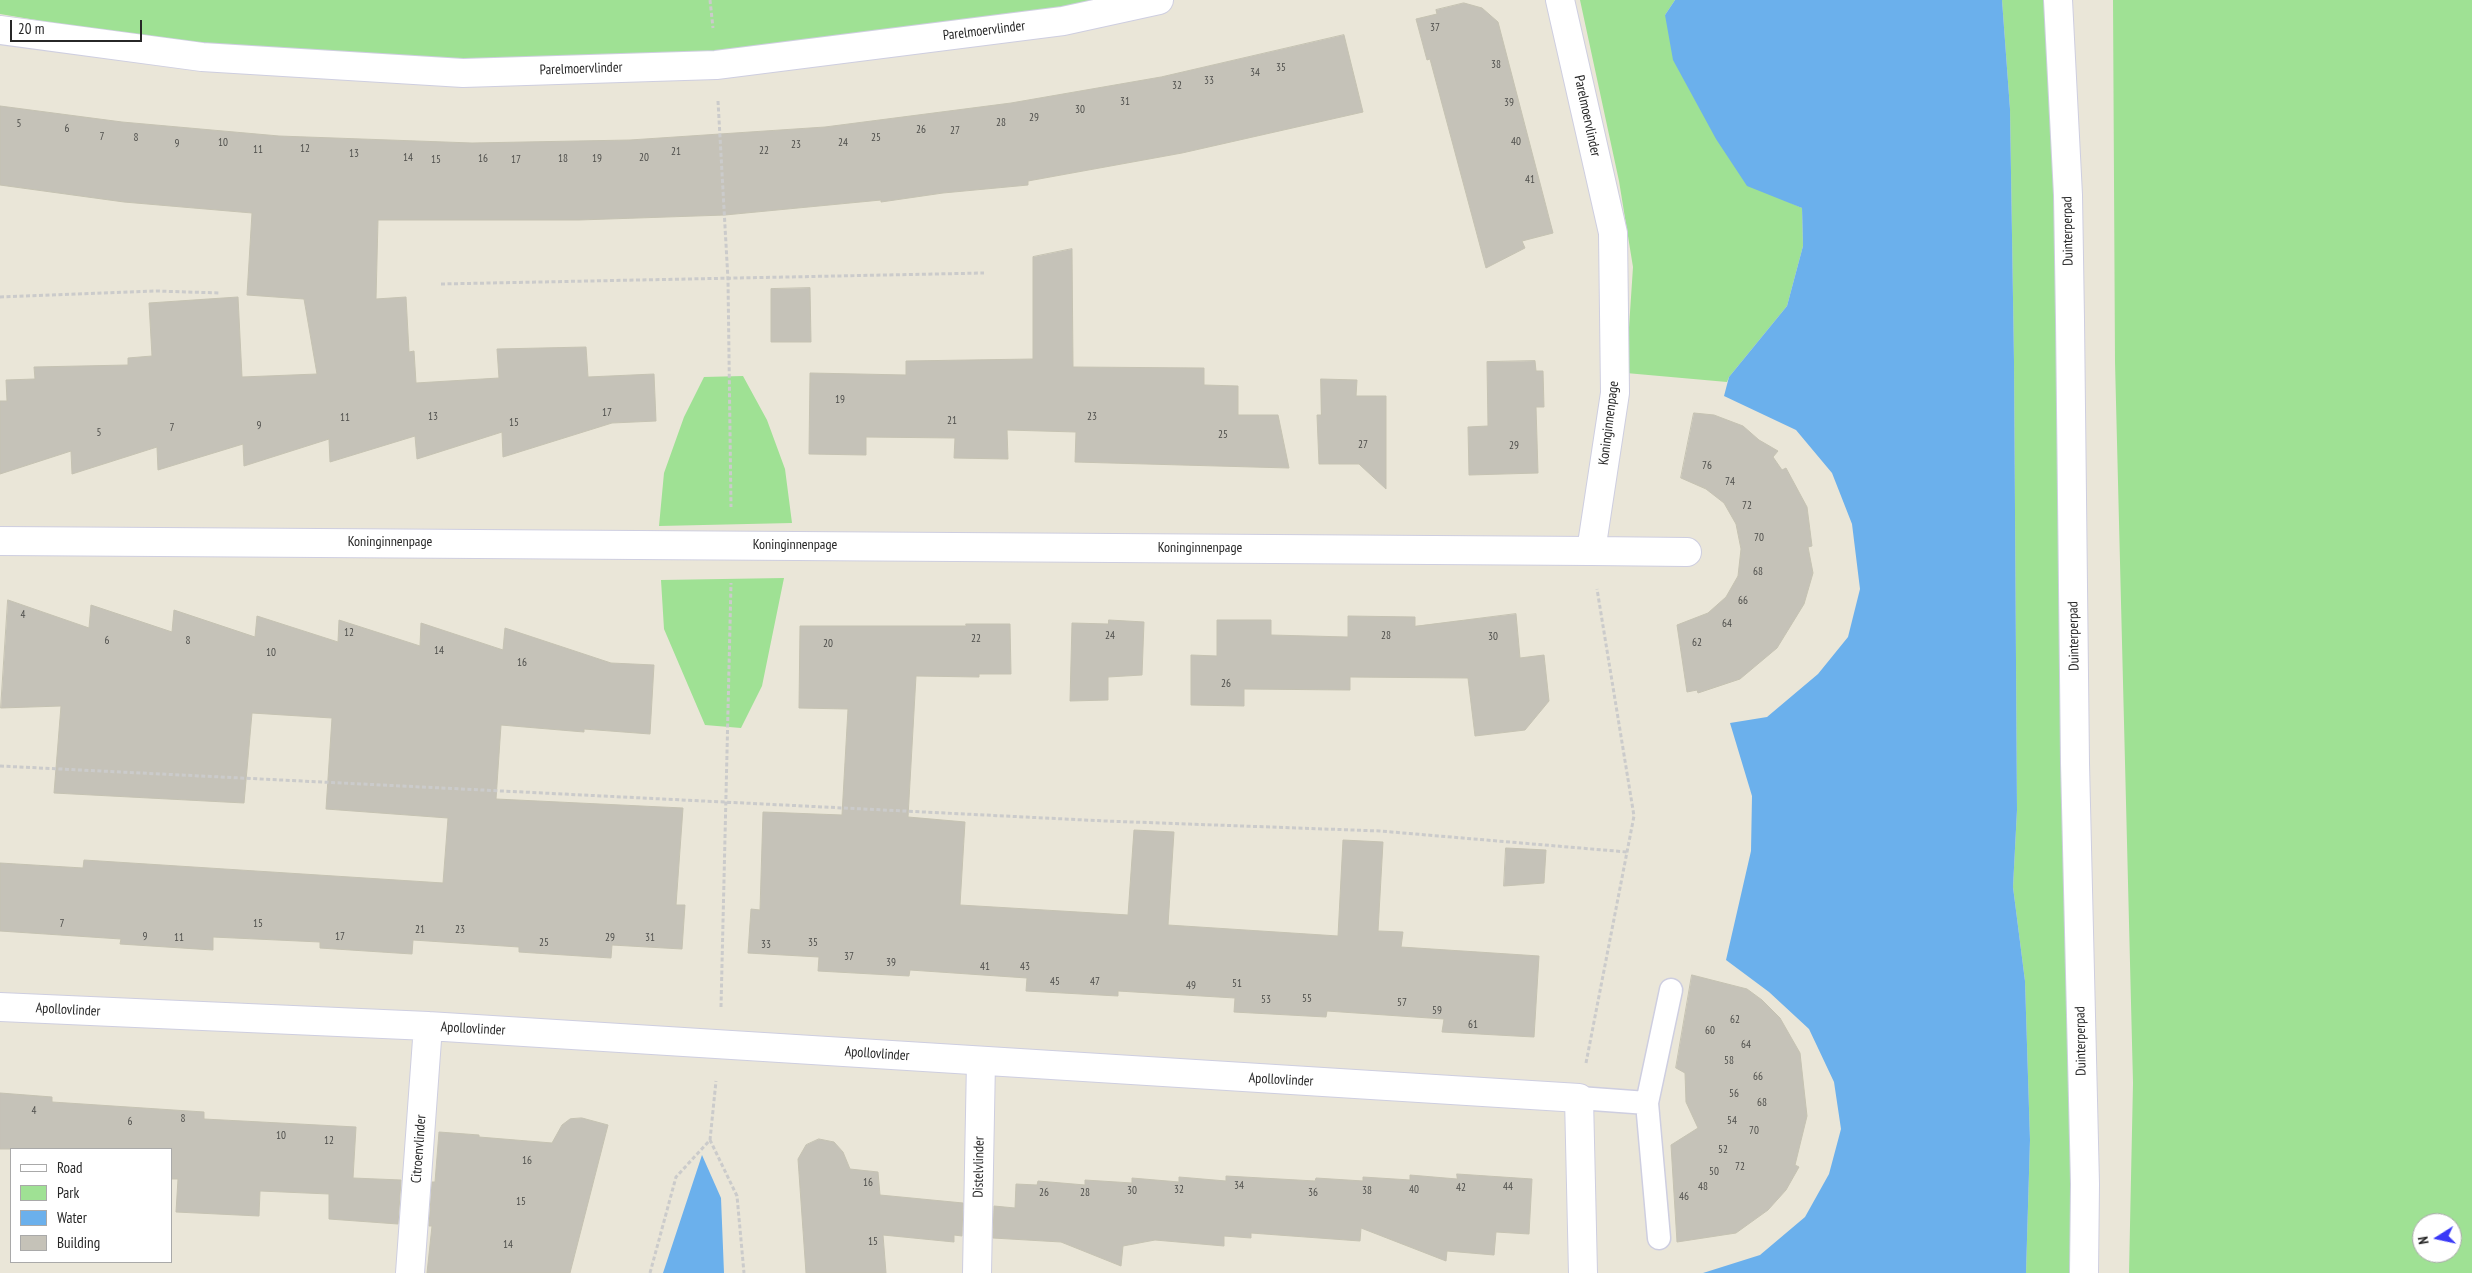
<!DOCTYPE html>
<style>
body{margin:0}
#map{position:relative;width:2472px;height:1273px;overflow:hidden;background:#eae6d8;font-family:"PT Sans Narrow",sans-serif}
canvas{display:block}
.legend{position:absolute;left:10px;top:1148px;width:162px;height:115px;box-sizing:border-box;background:#fff;border:1px solid #a9a9a9;margin:0;padding:6px 9px;list-style:none;font-size:15px;color:#272727}
.legend li{display:flex;align-items:center;gap:10px;height:25px}
.legend b{width:25px;border:1px solid #a9a9a9}
.north{position:absolute;left:2412px;top:1213px;width:50px;height:50px;box-sizing:border-box;background:#fff;border:1px solid #a9a9a9;border-radius:50%;rotate:260deg;font-size:14px;font-weight:700;line-height:20px;text-align:center;color:#272727}
.north::after{content:'';display:block;margin:auto;width:18px;height:22px;background:#3938f7;clip-path:polygon(50% 0,100% 100%,50% 72%,0 100%)}
.scale{position:absolute;left:10px;top:20px;width:132px;height:22px;box-sizing:border-box;border:2px solid #272727;border-top:0;padding-left:6px;font-size:15px;line-height:18px;white-space:nowrap;color:#272727;-webkit-text-stroke:4px #fff;paint-order:stroke}
</style>
<div id="map">
<canvas width="2472" height="1273"></canvas>
<ul class="legend">
<li><b style="height:6px;background:#fff"></b>Road</li>
<li><b style="height:14px;background:#9fe194"></b>Park</li>
<li><b style="height:14px;background:#6bb0ec"></b>Water</li>
<li><b style="height:14px;background:#c5c2b8"></b>Building</li>
</ul>
<div class="north">N</div>
<div class="scale">20 m</div>
</div>
<script>
const ctx = document.querySelector('canvas').getContext('2d');
ctx.lineJoin = 'round';
function fillPath(path, color) { ctx.fillStyle = color; ctx.fill(path, 'evenodd'); }
function trace(path, color, width, dash) { ctx.strokeStyle = color; ctx.lineWidth = width; ctx.lineCap = dash ? 'butt' : 'round'; ctx.setLineDash(dash || []); ctx.stroke(path); }
function write(font, color, halo, rows, align = 'center') {
  ctx.font = font + ' "PT Sans Narrow",sans-serif'; ctx.lineWidth = 4; ctx.setLineDash([]); ctx.textBaseline = 'middle'; ctx.strokeStyle = halo; ctx.fillStyle = color; for (const [text, x, y, turn = 0] of rows) {
    ctx.save(); ctx.translate(x, y); ctx.rotate((+turn || 0) * Math.PI / 180); ctx.textAlign = isNaN(turn) ? turn : align; if (halo) ctx.strokeText(text, 0, 0); ctx.fillText(text, 0, 0); ctx.restore();
  }
}
fillPath(new Path2D(`
 M 0,0 L 1131,0 L 735,54 L 446,63 L 305,57 L 150,39 L 0,14 Z
 M 1580,0 L 1675,0 L 1665,15 L 1782,199 L 1802,208 L 1803,246 L 1787,306 L 1729,377 L 1727,382 L 1626,373 L 1633,267 L 1619,181 Z
 M 2002,0 L 2048,0 L 2054,99 L 2074,1273 L 2026,1273 L 2030,1140 L 2025,981 L 2013,887 L 2017,810 L 2014,361 L 2010,109 Z
 M 2113,0 L 2472,0 L 2472,1273 L 2129,1273 L 2133,1083 L 2115,362 ZM 2422,1223 L 2452,1223 L 2452,1253 L 2422,1253 Z
 M 743,376 L 767,420 L 785,469 L 792,523 L 659,526 L 664,473 L 684,417 L 704,377 Z
 M 784,578 L 762,686 L 741,728 L 705,725 L 664,629 L 661,580 Z`), '#9fe194');
fillPath(new Path2D(`
 M 1675,0 L 2002,0 L 2010,109 L 2014,361 L 2017,810 L 2013,887 L 2025,981 L 2030,1140 L 2026,1273 L 1703,1273 L 1760,1255 L 1805,1217 L 1829,1174 L 1841,1129 L 1834,1082 L 1809,1029 L 1769,992 L 1726,960 L 1751,851 L 1752,796 L 1730,723 L 1767,717 L 1818,674 L 1848,637 L 1860,589 L 1852,524 L 1832,473 L 1796,430 L 1724,396 L 1729,377 L 1787,306 L 1803,246 L 1802,208 L 1747,186 L 1716,139 L 1673,60 L 1665,15 Z
 M 702,1155 L 721,1198 L 724,1273 L 663,1273 Z`), '#6bb0ec');
const building = new Path2D(`
 M 1464,3 L 1482,8 L 1498,22 L 1553,233 L 1522,241 L 1525,248 L 1486,268 L 1430,59 L 1427,60 L 1416,19 L 1437,14 L 1436,10 Z
 M 1344,35 L 1363,112 L 1182,153 L 1028,181 L 1028,185 L 943,193 L 881,202 L 881,200 L 725,215 L 579,220 L 378,220 L 376,299 L 406,297 L 409,352 L 414,351 L 416,383 L 499,378 L 497,349 L 586,347 L 588,377 L 654,374 L 656,421 L 612,423 L 503,457 L 502,432 L 417,459 L 415,436 L 330,462 L 329,439 L 244,466 L 243,444 L 158,470 L 157,447 L 72,474 L 71,451 L 0,474 L 0,401 L 7,401 L 6,380 L 35,379 L 34,367 L 128,365 L 128,358 L 152,356 L 149,303 L 238,297 L 242,377 L 317,374 L 304,299 L 247,295 L 252,213 L 124,202 L 0,185 L 0,106 L 122,122 L 279,136 L 472,143 L 630,140 L 825,127 L 1011,103 L 1161,77 Z
 M 1072,249 L 1073,367 L 1204,368 L 1204,385 L 1238,386 L 1238,415 L 1278,415 L 1289,468 L 1075,462 L 1076,432 L 1007,430 L 1008,459 L 954,458 L 955,438 L 866,437 L 866,455 L 809,454 L 810,373 L 906,375 L 906,361 L 1033,359 L 1033,257 Z
 M 810,288 L 811,342 L 771,342 L 771,289 Z
 M 1535,361 L 1536,371 L 1543,371 L 1544,407 L 1536,407 L 1538,473 L 1469,475 L 1468,427 L 1488,426 L 1487,362 Z
 M 1321,379 L 1357,380 L 1356,396 L 1386,396 L 1386,489 L 1359,464 L 1319,464 L 1317,415 L 1321,415 Z
 M 1694,413 L 1714,415 L 1743,426 L 1759,440 L 1778,451 L 1773,457 L 1782,470 L 1786,468 L 1807,507 L 1812,546 L 1808,547 L 1813,573 L 1804,604 L 1777,648 L 1740,679 L 1698,693 L 1697,690 L 1687,692 L 1677,625 L 1708,613 L 1726,597 L 1738,576 L 1741,549 L 1736,524 L 1724,503 L 1706,489 L 1681,478 Z
 M 8,600 L 89,628 L 91,605 L 172,632 L 174,610 L 255,637 L 257,616 L 338,642 L 339,620 L 420,646 L 421,623 L 503,650 L 505,628 L 611,663 L 654,665 L 650,734 L 584,729 L 584,732 L 501,725 L 496,799 L 683,808 L 676,905 L 685,905 L 682,949 L 612,945 L 611,958 L 519,952 L 519,947 L 413,940 L 412,954 L 320,948 L 320,942 L 213,937 L 213,950 L 120,944 L 121,939 L 0,931 L 0,863 L 83,868 L 84,860 L 443,883 L 448,818 L 326,809 L 332,718 L 252,713 L 244,803 L 54,793 L 61,706 L 1,708 Z
 M 1516,614 L 1520,658 L 1544,655 L 1549,701 L 1525,730 L 1475,736 L 1468,678 L 1350,677 L 1350,690 L 1244,689 L 1244,706 L 1191,705 L 1191,655 L 1217,656 L 1217,620 L 1271,620 L 1271,635 L 1348,637 L 1348,616 L 1415,617 L 1415,626 Z
 M 1109,620 L 1144,622 L 1142,675 L 1108,677 L 1108,700 L 1070,701 L 1072,623 L 1108,624 Z
 M 966,624 L 1010,624 L 1011,674 L 979,674 L 979,677 L 916,676 L 908,817 L 965,822 L 960,905 L 1128,915 L 1134,830 L 1174,832 L 1168,925 L 1338,936 L 1343,840 L 1383,842 L 1378,931 L 1403,932 L 1401,947 L 1539,956 L 1534,1037 L 1442,1032 L 1444,1019 L 1327,1011 L 1326,1017 L 1234,1012 L 1235,998 L 1118,991 L 1118,996 L 1026,991 L 1027,978 L 910,970 L 909,976 L 818,971 L 819,957 L 748,953 L 751,909 L 760,910 L 763,812 L 842,815 L 848,709 L 799,708 L 800,626 L 966,626 Z
 M 1506,848 L 1546,850 L 1544,883 L 1504,886 Z
 M 1692,975 L 1747,989 L 1762,1000 L 1780,1018 L 1800,1053 L 1807,1116 L 1795,1165 L 1799,1167 L 1786,1190 L 1768,1210 L 1736,1233 L 1677,1242 L 1671,1145 L 1698,1128 L 1686,1102 L 1685,1073 L 1676,1068 Z
 M 0,1093 L 52,1097 L 52,1102 L 204,1112 L 204,1119 L 356,1127 L 353,1178 L 401,1180 L 398,1224 L 329,1219 L 329,1194 L 260,1191 L 259,1216 L 176,1212 L 178,1179 L 171,1179 L 171,1149 L 0,1149 Z
 M 582,1118 L 608,1125 L 570,1273 L 427,1273 L 432,1226 L 429,1226 L 432,1182 L 435,1182 L 439,1132 L 479,1135 L 479,1137 L 552,1143 L 562,1125 L 570,1119 Z
 M 819,1139 L 834,1142 L 843,1152 L 850,1169 L 878,1172 L 880,1195 L 963,1203 L 962,1236 L 954,1235 L 954,1242 L 883,1235 L 886,1273 L 806,1273 L 798,1159 L 806,1145 Z
 M 1457,1174 L 1532,1179 L 1529,1234 L 1496,1232 L 1494,1255 L 1447,1251 L 1446,1261 L 1361,1228 L 1360,1241 L 1251,1233 L 1251,1238 L 1224,1236 L 1224,1246 L 1155,1240 L 1123,1246 L 1121,1266 L 1061,1242 L 993,1238 L 994,1206 L 1015,1208 L 1016,1184 L 1037,1185 L 1038,1181 L 1085,1185 L 1085,1180 L 1132,1183 L 1132,1178 L 1179,1182 L 1179,1177 L 1226,1181 L 1226,1176 L 1315,1181 L 1316,1178 L 1363,1181 L 1363,1177 L 1410,1180 L 1410,1175 L 1457,1179 Z`);
fillPath(building, '#c5c2b8');
trace(building, '#c5c2b2', 1);
const lane = new Path2D(`
 M 1579,1098 L 1647,1103
 M 1659,1238 L 1647,1103 L 1671,990`);
const street = new Path2D(`
 M 2058,0 L 2068,195 L 2070,320 L 2075,763 L 2085,1184 L 2084,1273
 M 0,30 L 202,57 L 463,73 L 716,65 L 1063,21 L 1159,0
 M 0,541 L 1591,551 L 1615,393 L 1613,233 L 1560,0
 M 1591,551 L 1687,552
 M 0,1007 L 428,1026 L 1579,1098 L 1583,1273
 M 410,1273 L 428,1026
 M 977,1273 L 981,1061`);
trace(lane, '#cecee0', 25);
trace(street, '#cecee0', 30);
trace(new Path2D(`
 M 710,0 L 713,28
 M 718,101 L 728,280 L 731,507
 M 441,284 L 984,273
 M 0,297 L 156,291 L 220,293
 M 0,766 L 1105,821 L 1380,831 L 1627,852
 M 721,1007 L 731,583
 M 1586,1063 L 1634,816 L 1597,589
 M 710,1140 L 716,1081
 M 650,1273 L 676,1177 L 710,1140 L 737,1196 L 744,1273`), '#cbcbcb', 3, [4, 2.5]);
trace(lane, '#fff', 22);
trace(street, '#fff', 28);
write('11px', '#4e4e4b', null, [
 ["37",1435,28],
 ["38",1496,65],
 ["35",1281,68],
 ["34",1255,73],
 ["33",1209,81],
 ["32",1177,86],
 ["31",1125,102],
 ["39",1509,103],
 ["30",1080,110],
 ["29",1034,118],
 ["28",1001,123],
 ["5",19,124],
 ["6",67,129],
 ["26",921,130],
 ["27",955,131],
 ["7",102,137],
 ["8",136,138],
 ["25",876,138],
 ["40",1516,142],
 ["10",223,143],
 ["24",843,143],
 ["9",177,144],
 ["23",796,145],
 ["12",305,149],
 ["11",258,150],
 ["22",764,151],
 ["21",676,152],
 ["13",354,154],
 ["14",408,158],
 ["20",644,158],
 ["16",483,159],
 ["18",563,159],
 ["19",597,159],
 ["15",436,160],
 ["17",516,160],
 ["41",1530,180],
 ["19",840,400],
 ["17",607,413],
 ["13",433,417],
 ["23",1092,417],
 ["11",345,418],
 ["21",952,421],
 ["15",514,423],
 ["9",259,426],
 ["7",172,428],
 ["5",99,433],
 ["25",1223,435],
 ["27",1363,445],
 ["29",1514,446],
 ["76",1707,466],
 ["74",1730,482],
 ["72",1747,506],
 ["70",1759,538],
 ["68",1758,572],
 ["66",1743,601],
 ["4",23,615],
 ["64",1727,624],
 ["12",349,633],
 ["24",1110,636],
 ["28",1386,636],
 ["30",1493,637],
 ["22",976,639],
 ["6",107,641],
 ["8",188,641],
 ["62",1697,643],
 ["20",828,644],
 ["14",439,651],
 ["10",271,653],
 ["16",522,663],
 ["26",1226,684],
 ["7",62,924],
 ["15",258,924],
 ["21",420,930],
 ["23",460,930],
 ["9",145,937],
 ["17",340,937],
 ["11",179,938],
 ["29",610,938],
 ["31",650,938],
 ["25",544,943],
 ["35",813,943],
 ["33",766,945],
 ["37",849,957],
 ["39",891,963],
 ["41",985,967],
 ["43",1025,967],
 ["45",1055,982],
 ["47",1095,982],
 ["51",1237,984],
 ["49",1191,986],
 ["55",1307,999],
 ["53",1266,1000],
 ["57",1402,1003],
 ["59",1437,1011],
 ["62",1735,1020],
 ["61",1473,1025],
 ["60",1710,1031],
 ["64",1746,1045],
 ["58",1729,1061],
 ["66",1758,1077],
 ["56",1734,1094],
 ["68",1762,1103],
 ["4",34,1111],
 ["8",183,1119],
 ["54",1732,1121],
 ["6",130,1122],
 ["70",1754,1131],
 ["10",281,1136],
 ["12",329,1141],
 ["52",1723,1150],
 ["16",527,1161],
 ["72",1740,1167],
 ["50",1714,1172],
 ["16",868,1183],
 ["34",1239,1186],
 ["44",1508,1187],
 ["48",1703,1187],
 ["42",1461,1188],
 ["32",1179,1190],
 ["40",1414,1190],
 ["30",1132,1191],
 ["38",1367,1191],
 ["26",1044,1193],
 ["28",1085,1193],
 ["36",1313,1193],
 ["46",1684,1197],
 ["15",521,1202],
 ["15",873,1242],
 ["14",508,1245]
]);
write('14px', '#272727', '#fff', [
 ["Parelmoervlinder",984,31,-7],
 ["Parelmoervlinder",581,69,-2],
 ["Parelmoervlinder",1587,116,78],
 ["Duinterperpad",2068,231,-91],
 ["Koninginnenpage",1609,423,-83],
 ["Koninginnenpage",390,542],
 ["Koninginnenpage",795,545],
 ["Koninginnenpage",1200,548],
 ["Duinterperpad",2074,636,-91],
 ["Apollovlinder",68,1010,3],
 ["Apollovlinder",473,1029,3],
 ["Duinterperpad",2081,1041,-91],
 ["Apollovlinder",877,1054,4],
 ["Apollovlinder",1281,1080,3],
 ["Citroenvlinder",419,1149,-86],
 ["Distelvlinder",979,1167,-89]
]);
</script>
